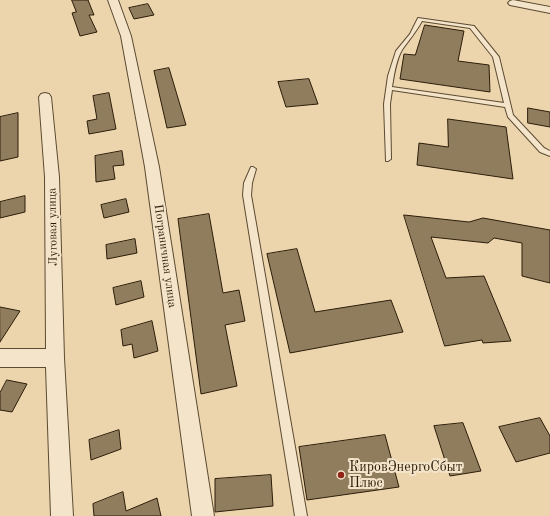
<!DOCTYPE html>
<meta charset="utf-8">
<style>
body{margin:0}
canvas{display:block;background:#ecd5ad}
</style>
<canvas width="550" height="516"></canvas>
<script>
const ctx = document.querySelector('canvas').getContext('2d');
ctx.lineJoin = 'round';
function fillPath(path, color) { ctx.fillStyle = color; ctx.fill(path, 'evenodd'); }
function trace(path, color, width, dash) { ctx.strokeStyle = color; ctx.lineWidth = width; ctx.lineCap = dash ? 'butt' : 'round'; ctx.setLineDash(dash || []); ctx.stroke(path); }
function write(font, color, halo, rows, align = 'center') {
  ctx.font = font + ' "Old Standard TT",serif'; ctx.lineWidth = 4; ctx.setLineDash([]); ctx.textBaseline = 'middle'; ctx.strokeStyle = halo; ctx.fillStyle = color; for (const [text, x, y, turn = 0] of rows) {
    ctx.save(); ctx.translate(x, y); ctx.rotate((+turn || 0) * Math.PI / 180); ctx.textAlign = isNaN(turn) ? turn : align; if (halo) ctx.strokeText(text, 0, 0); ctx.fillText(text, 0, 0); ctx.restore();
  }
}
const building = new Path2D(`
 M 72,0 L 88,0 L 94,15 L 89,15 L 97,32 L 80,36 L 72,13 L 76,12 Z
 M 148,4 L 154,15 L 134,19 L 129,8 Z
 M 425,25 L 464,31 L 458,61 L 489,65 L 490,92 L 400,79 L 404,54 L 415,55 Z
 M 169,68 L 186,125 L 167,128 L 154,71 Z
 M 309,79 L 318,104 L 286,107 L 278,82 Z
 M 109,93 L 116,129 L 89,134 L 87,121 L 97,119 L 93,96 Z
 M 528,108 L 550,112 L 550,127 L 528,123 Z
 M 18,113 L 18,157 L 0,161 L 0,117 Z
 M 448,119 L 506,127 L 513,179 L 417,165 L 419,143 L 448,147 Z
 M 122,151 L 124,165 L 113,166 L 115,179 L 96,182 L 95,156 Z
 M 25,196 L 25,212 L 0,218 L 0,202 Z
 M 126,199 L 129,212 L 104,218 L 101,205 Z
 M 209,214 L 223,293 L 239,290 L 245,321 L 225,325 L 237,386 L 201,394 L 178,219 Z
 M 404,215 L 469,222 L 483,218 L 550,230 L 550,283 L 522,276 L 522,243 L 494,238 L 488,243 L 431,237 L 446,278 L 484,276 L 511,341 L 483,343 L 482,340 L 445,346 Z
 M 135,239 L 137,253 L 107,259 L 106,245 Z
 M 297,249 L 315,312 L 391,300 L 403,332 L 290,353 L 267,254 Z
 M 141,281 L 144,297 L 116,305 L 113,288 Z
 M 0,307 L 20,311 L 0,342 Z
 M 152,321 L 158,351 L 134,358 L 132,344 L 123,346 L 121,330 Z
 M 7,380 L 27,384 L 12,412 L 0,410 L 0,393 Z
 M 540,418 L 550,436 L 550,453 L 516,462 L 499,427 Z
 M 463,423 L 481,471 L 450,476 L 434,426 Z
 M 119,430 L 121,449 L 91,460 L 89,440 Z
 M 385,435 L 399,487 L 307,500 L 299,447 Z
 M 271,475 L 273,506 L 215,512 L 215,479 Z
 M 123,492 L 126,511 L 157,498 L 161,516 L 94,516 L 93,504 Z`);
fillPath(building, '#907d5e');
trace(building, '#2c1d09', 1);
const lane = new Path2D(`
 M 418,18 L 474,26 L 499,57 L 513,115 L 544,148 L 550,151 L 550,156 L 540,152 L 508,117 L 505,107 L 392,90 L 390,104 L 391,159 L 388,161 L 386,161 L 384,104 L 388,76 L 396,51 L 410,34 ZM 422,21 L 470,28 L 493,57 L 504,103 L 392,87 C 394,75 396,60 402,50 C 409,40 416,32 422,21 Z
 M 251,167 L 253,167 L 256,169 L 252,183 L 251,195 L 307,516 L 295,516 L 243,195 L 244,183 Z`);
const street = new Path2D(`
 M 108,0 L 118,0 L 131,36 L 159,167 L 214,516 L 192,516 L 145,167 L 121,36 Z
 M 513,0 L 550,7 L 550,13 L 510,5 L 508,3 L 510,1 Z
 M 45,93 L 49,94 L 51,97 L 59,177 L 64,358 L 73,516 L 51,516 L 46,367 L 0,367 L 0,349 L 46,349 L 45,177 L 39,97 L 41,94 Z`);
trace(lane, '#5c4b32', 2);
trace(street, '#5c4b32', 2);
fillPath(lane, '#f3e4ca');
fillPath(street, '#f3e4ca');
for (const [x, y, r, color] of [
 [341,475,4,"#8f2418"]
]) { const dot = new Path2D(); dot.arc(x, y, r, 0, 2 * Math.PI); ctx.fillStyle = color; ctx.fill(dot); trace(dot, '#f3e4ca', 1.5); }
write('12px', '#2c1d09', '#f3e4ca', [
 ["Луговая улица",53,227,-91],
 ["Пограничная улица",165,256,82]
]);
write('14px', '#2c1d09', '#f3e4ca', [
 ["КировЭнергоСбыт",349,467],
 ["Плюс",349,483]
], 'left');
</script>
